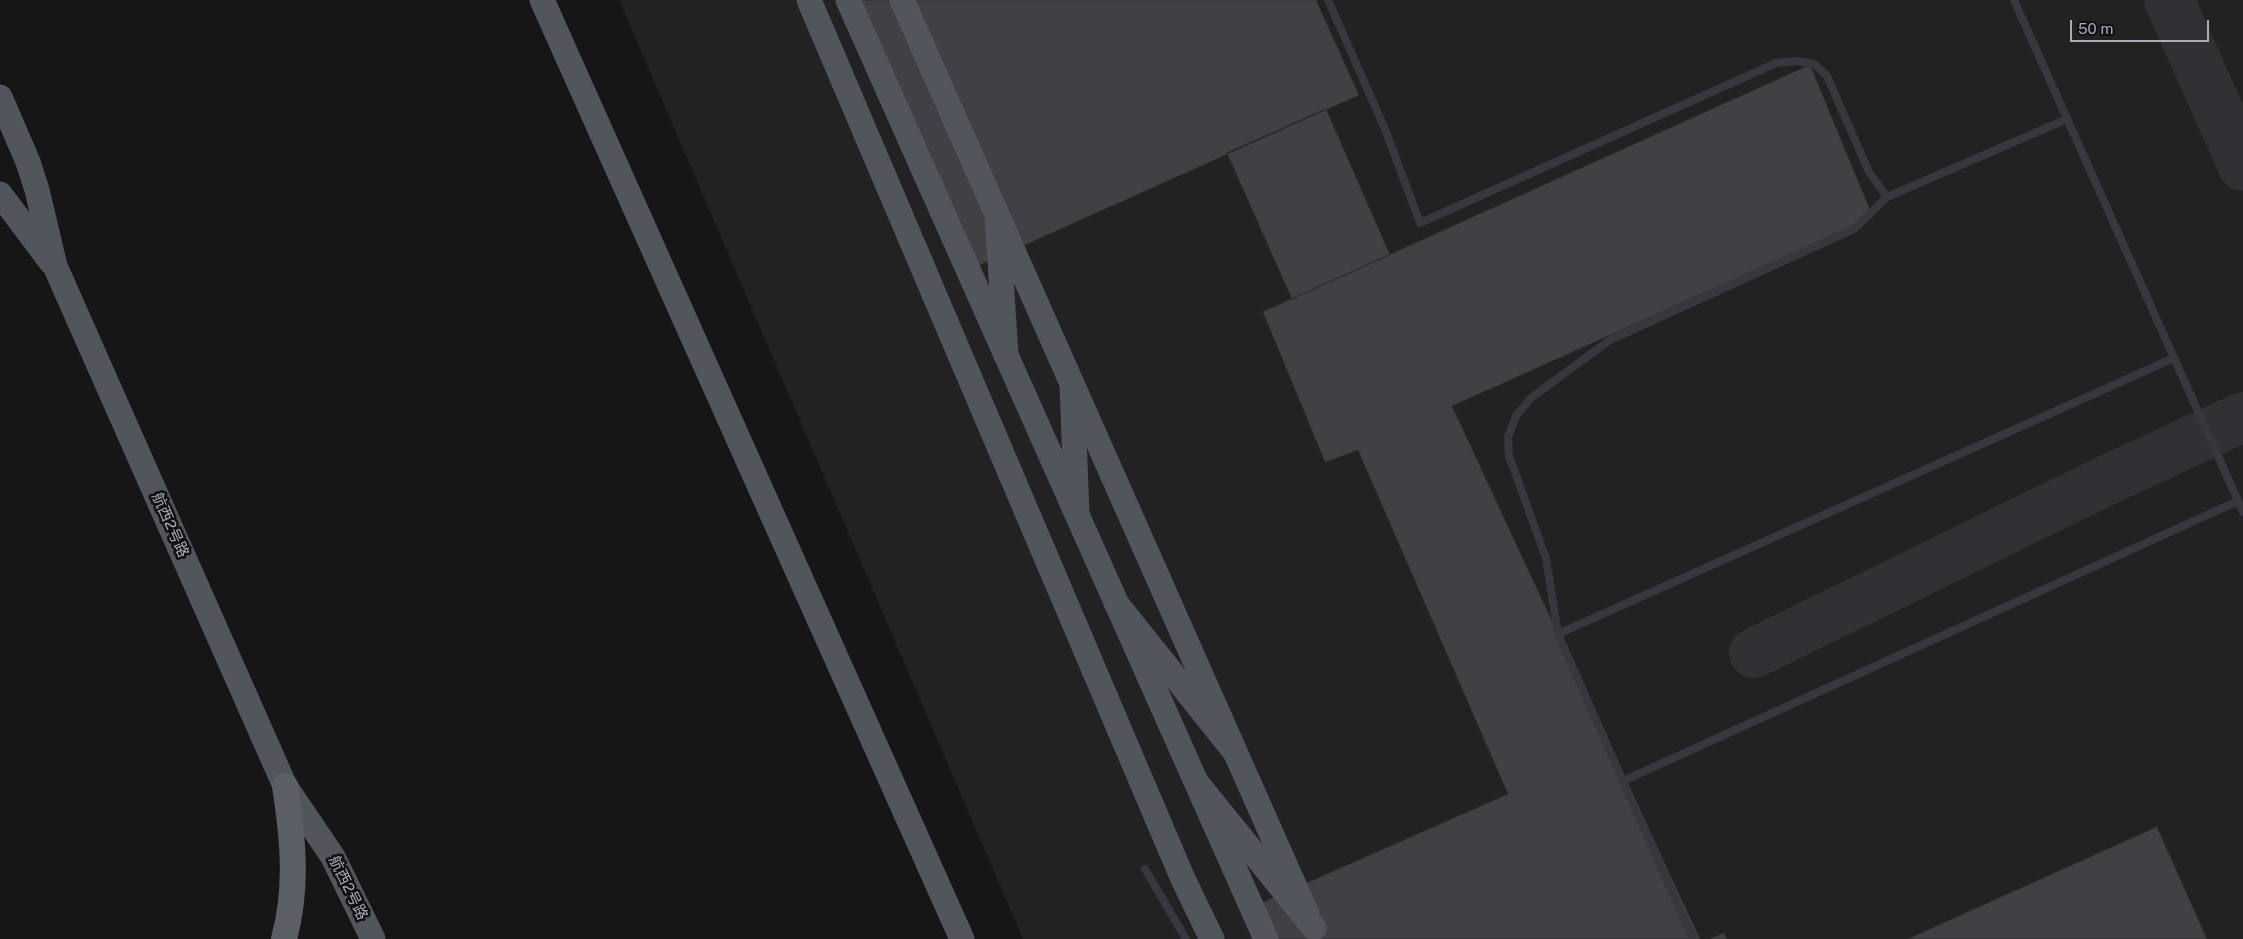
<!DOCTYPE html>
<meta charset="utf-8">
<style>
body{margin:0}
#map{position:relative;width:2243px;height:939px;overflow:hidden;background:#161618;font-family:"Public Sans",sans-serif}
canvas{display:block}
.scale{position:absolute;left:2070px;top:20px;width:139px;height:22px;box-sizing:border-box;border:2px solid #a8adb8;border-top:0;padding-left:6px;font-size:15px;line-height:18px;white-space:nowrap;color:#a8adb8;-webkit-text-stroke:4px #111113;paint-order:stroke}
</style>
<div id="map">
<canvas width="2243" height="939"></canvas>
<div class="scale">50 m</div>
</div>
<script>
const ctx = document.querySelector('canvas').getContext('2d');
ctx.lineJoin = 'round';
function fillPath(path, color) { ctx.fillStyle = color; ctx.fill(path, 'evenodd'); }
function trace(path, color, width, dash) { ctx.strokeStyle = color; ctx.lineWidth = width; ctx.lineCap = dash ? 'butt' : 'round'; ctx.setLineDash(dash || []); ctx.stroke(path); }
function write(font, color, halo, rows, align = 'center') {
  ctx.font = font + ' "Public Sans","Noto Sans SC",sans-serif'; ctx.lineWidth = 5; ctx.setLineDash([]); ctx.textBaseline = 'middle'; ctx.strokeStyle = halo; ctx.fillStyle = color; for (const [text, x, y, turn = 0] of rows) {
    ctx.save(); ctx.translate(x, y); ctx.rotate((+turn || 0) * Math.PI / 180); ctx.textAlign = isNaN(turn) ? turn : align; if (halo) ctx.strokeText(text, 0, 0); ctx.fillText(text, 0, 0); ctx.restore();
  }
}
fillPath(new Path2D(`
 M 619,0 L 2243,0 L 2243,939 L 1023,939 Z`), '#222225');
trace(new Path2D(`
 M 2169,0 L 2243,166
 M 1754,653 L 2105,481 L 2243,417`), '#303135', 50);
const building = new Path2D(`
 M 859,0 L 1316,0 L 1359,95 L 978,266 Z
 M 1810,65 L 1873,217 L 1452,406 L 1700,939 L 1272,939 L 1257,905 L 1508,794 L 1358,450 L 1325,462 L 1263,312 Z
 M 1326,109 L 1390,255 L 1292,299 L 1227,153 Z
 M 2157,827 L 2207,939 L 1908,939 Z
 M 1724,933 L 1727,939 L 1710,939 Z`);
fillPath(building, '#404145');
trace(building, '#303034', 1);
trace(new Path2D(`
 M 1328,0 L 1385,129 L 1420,223 L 1776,63 L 1797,61 L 1814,64 L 1827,76 L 1869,172 L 1887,197
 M 2014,0 L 2243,512
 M 1558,634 L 1546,558 L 1509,456 L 1508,437 L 1516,416 L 1531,398 L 1610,340 L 1854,229 L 1887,197 L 2067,119
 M 1623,781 L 2238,501
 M 1145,869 L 1186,939
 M 1693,939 L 1558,634 L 2174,358`), '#37383d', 8);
trace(new Path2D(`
 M 542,0 L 962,939
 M 809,0 L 1183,879 L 1212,939
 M 848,0 L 1266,939
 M 902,0 L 1307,914
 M 0,97 L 28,162 L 37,190 L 55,266 L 285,786 L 333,857 L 373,939
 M 0,194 L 51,262`), '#53555c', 25);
trace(new Path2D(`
 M 284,939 C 298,887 293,838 285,786`), '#5b5e65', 26);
trace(new Path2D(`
 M 997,215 L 1006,355
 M 1072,385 L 1077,514
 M 1116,603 L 1235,752
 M 1197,783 L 1314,928`), '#53555c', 25);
write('15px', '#a8adb8', '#111113', [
 ["航西2号路",170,525,66],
 ["航西2号路",348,888,64]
]);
</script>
